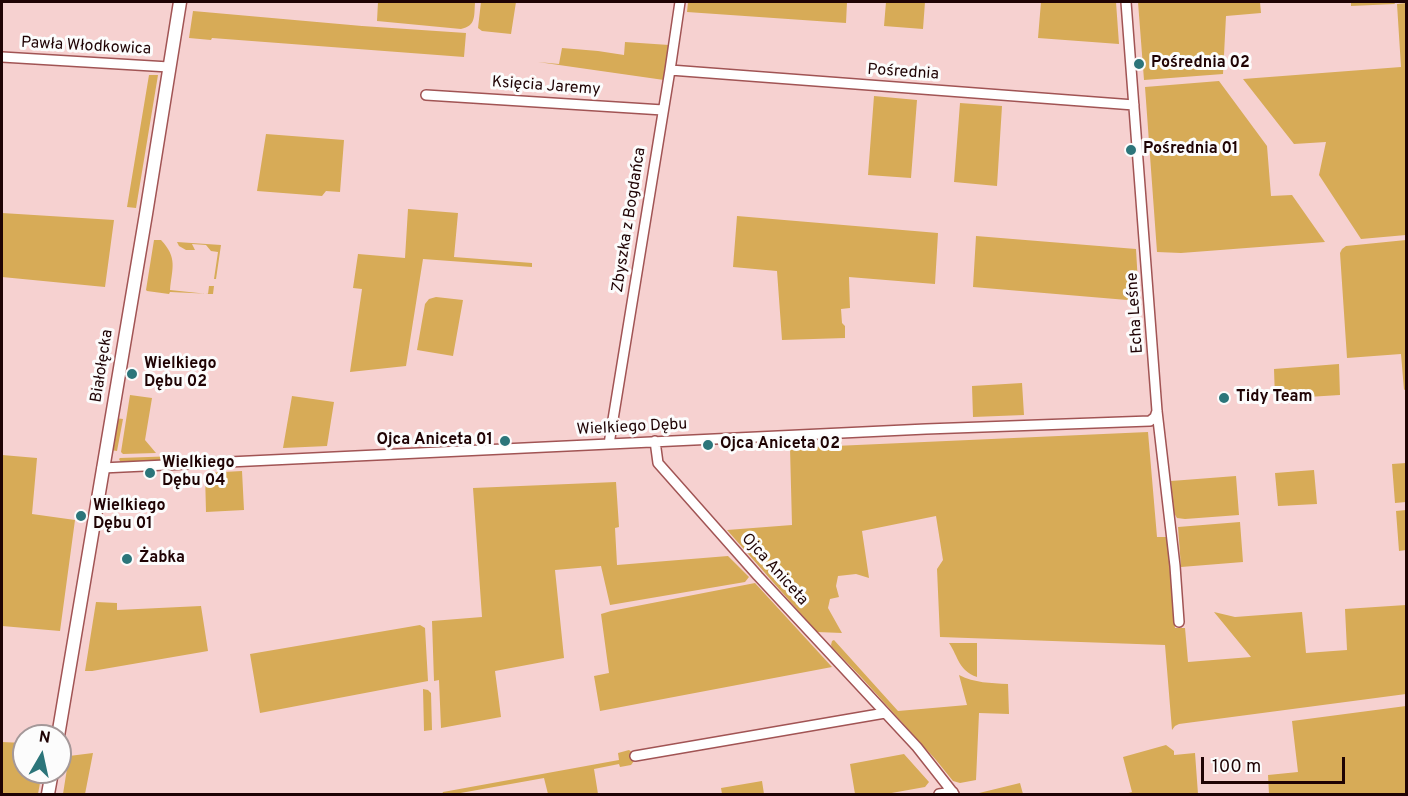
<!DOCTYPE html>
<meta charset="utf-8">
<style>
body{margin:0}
#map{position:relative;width:1408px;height:796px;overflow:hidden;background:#f6d1d0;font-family:Overpass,sans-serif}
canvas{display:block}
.frame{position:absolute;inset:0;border:3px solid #1f0304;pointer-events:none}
.north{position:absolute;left:12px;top:724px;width:60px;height:60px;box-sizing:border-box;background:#fcfcfc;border:2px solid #a49899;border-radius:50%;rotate:9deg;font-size:16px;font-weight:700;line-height:24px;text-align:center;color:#1f0304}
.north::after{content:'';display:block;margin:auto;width:21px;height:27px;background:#2c757a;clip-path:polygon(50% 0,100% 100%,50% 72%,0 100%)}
.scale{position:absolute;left:1201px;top:757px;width:144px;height:27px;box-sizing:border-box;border:3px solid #1f0304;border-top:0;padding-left:8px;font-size:18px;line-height:21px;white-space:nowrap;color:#1f0304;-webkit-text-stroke:4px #fcfcfc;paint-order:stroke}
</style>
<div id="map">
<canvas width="1408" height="796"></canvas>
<div class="frame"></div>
<div class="north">N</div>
<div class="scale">100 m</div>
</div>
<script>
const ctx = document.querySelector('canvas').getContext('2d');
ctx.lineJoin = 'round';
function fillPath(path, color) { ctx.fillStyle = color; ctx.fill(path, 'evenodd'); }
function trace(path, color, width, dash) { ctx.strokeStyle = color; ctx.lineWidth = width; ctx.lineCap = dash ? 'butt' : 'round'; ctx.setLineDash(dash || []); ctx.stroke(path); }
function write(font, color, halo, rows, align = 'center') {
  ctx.font = font + ' Overpass,sans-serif'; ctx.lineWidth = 6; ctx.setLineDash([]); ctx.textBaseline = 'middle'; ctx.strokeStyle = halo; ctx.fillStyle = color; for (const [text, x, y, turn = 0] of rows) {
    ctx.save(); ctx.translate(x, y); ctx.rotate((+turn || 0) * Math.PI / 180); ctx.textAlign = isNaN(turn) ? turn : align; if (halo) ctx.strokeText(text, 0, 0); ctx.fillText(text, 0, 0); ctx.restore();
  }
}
fillPath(new Path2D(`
 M 378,2 L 475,3 C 474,16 476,26 461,29 L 377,21 Z
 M 481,2 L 516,2 L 511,34 L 482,31 L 478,28 Z
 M 688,2 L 847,2 L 846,23 L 687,12 Z
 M 886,2 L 925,2 L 923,29 L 884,26 Z
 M 1041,2 L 1116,2 L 1119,44 L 1038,38 Z
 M 1138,2 L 1260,2 L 1261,13 L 1226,16 L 1223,74 L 1144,80 Z
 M 1351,2 L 1394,2 L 1395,4 L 1351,6 Z
 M 1406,3 L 1406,235 L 1361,239 L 1319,175 L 1326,142 L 1294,144 L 1243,79 L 1401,67 L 1397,4 Z
 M 193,11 L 362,26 L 466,33 L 464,57 L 212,38 L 211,40 L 189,38 Z
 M 625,42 L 669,45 L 664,80 L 538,62 L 559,64 L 562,48 L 598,51 L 624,55 Z
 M 149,75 L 158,75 L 136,208 L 127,207 Z
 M 1219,81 L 1267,146 L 1271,196 L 1292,195 L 1325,242 L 1181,253 L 1157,252 L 1145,87 Z
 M 874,96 L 917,100 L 911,178 L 868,175 Z
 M 960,103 L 1002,106 L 997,186 L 954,182 Z
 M 266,134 L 344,140 L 340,192 L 326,191 L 322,196 L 257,191 Z
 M 408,209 L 458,213 L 454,257 L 532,263 L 532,267 L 423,259 L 406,366 L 350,372 L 362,289 L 353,288 L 358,254 L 405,258 Z
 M 2,213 L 114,220 L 105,287 L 2,277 Z
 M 737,216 L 938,233 L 935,284 L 849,277 L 850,308 L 841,309 L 842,323 L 845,326 L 845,338 L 782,340 L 777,271 L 733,267 Z
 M 976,236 L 1136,249 L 1139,301 L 973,287 Z
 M 154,240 L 161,240 C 178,258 172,268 170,290 L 208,294 L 209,286 L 214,286 L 213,294 L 170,292 L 169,294 L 147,291 L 146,290 Z
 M 1406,240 L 1406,389 L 1404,390 L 1401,354 L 1347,358 L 1340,253 L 1342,249 L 1346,246 Z
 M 177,242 L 221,245 L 216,279 L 214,279 L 218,252 L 211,251 L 206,245 L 192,244 L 195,250 L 186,250 L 179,246 Z
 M 436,297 L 463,300 L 453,356 L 417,350 L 425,304 L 429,299 Z
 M 1339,364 L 1340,395 L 1275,399 L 1274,369 Z
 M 1022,383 L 1024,415 L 973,417 L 972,386 Z
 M 130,395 L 152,398 L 145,440 L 156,453 L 123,454 L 121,452 Z
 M 292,396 L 334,402 L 327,446 L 283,448 Z
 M 115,418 L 123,419 L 117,451 L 111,450 Z
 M 1148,432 L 1157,537 L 1168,537 L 1175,628 L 1185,628 L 1188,662 L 1251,657 L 1214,612 L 1235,617 L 1302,612 L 1306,653 L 1347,650 L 1345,609 L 1406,605 L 1406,694 L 1179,724 L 1175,726 L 1172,730 L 1165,645 L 940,637 L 937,569 L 943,560 L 936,516 L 862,531 L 869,578 L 856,574 L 838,576 L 836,586 L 839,597 L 830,599 L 828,608 L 842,633 L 817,632 L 727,530 L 792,525 L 790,448 Z
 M 2,455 L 37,458 L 32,514 L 75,520 L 60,631 L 2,626 Z
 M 177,456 L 177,460 L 121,463 L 119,459 L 120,458 Z
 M 1406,463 L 1406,502 L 1395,503 L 1392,464 Z
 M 1314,470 L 1317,504 L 1278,506 L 1275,473 Z
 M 242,471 L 244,510 L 206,512 L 205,473 Z
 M 1236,476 L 1239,515 L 1185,519 L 1177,518 L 1174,513 L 1171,481 Z
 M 616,482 L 619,527 L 615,528 L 617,565 L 728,556 L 749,577 L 745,582 L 610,605 L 601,566 L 555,570 L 564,658 L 495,671 L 501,717 L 441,728 L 439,680 L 434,681 L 432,621 L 482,617 L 473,488 Z
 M 1406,510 L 1406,550 L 1399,551 L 1396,511 Z
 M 1240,522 L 1243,562 L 1181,567 L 1178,527 Z
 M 755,583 L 832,667 L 600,711 L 594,676 L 609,673 L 601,614 L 611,611 Z
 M 96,602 L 117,603 L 117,610 L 201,606 L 208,651 L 92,671 L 85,671 Z
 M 420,625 L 425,628 L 428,681 L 260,713 L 250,654 Z
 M 834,640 L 898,711 L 967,705 L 959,675 C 975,683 990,683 1008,684 L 1009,714 L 979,713 L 976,780 L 960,783 L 953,781 L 936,760 L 861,677 L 832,647 L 831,645 L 832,641 Z
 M 949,643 L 977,643 L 977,677 C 958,670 959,658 949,643 Z
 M 423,689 L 428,690 L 431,693 L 432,730 L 424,731 Z
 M 1406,706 L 1406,794 L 1269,794 L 1268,775 L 1298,772 L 1292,721 Z
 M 2,742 L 24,743 L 24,772 L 42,772 L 38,794 L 2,794 Z
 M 1166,745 L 1174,751 L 1174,755 L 1195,753 L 1198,794 L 1125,794 L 1132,792 L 1123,757 Z
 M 629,750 L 633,753 L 634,761 L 631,765 L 620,767 L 619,764 L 594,769 L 598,794 L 548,794 L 544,778 L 455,794 L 442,794 L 443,792 L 619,760 L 618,753 Z
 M 93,753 L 85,794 L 63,794 L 69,756 Z
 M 904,754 L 929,782 L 925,787 L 886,794 L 855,794 L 850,764 Z
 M 762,781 L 764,794 L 722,794 L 721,788 Z
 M 1020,783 L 1023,794 L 975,794 Z`), '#d7ab57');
const minor = new Path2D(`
 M 1126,2 L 1157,411 L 1175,566 L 1179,622
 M 2,57 L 169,67
 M 670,70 L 1134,105
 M 426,95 L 663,110
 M 655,441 L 658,463 L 758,576 L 917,747 L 954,794
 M 609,444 L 670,70 L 680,2
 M 102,468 L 926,429 L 1150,421 L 1155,417 L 1157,411
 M 635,756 L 885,713
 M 939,794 L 953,792`);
const tertiary = new Path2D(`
 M 58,736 L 146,214 L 180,2
 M 48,794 L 52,772`);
trace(minor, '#a15454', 12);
trace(tertiary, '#a15454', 15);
trace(minor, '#fff', 9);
trace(tertiary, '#fff', 12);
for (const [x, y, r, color] of [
 [1139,64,6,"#2c757a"],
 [1131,150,6,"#2c757a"],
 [132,374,6,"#2c757a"],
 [1224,398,6,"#2c757a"],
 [505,441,6,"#2c757a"],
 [708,445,6,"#2c757a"],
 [150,473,6,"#2c757a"],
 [81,516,6,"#2c757a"],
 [127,559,6,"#2c757a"]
]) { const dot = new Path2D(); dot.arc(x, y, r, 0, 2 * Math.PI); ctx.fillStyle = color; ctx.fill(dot); trace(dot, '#fcfcfc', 2); }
write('16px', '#1f0304', '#fcfcfc', [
 ["Pawła Włodkowica",86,47,3],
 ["Pośrednia",903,73,4],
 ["Księcia Jaremy",546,87,4],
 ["Zbyszka z Bogdańca",630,220,-81],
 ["Echa Leśne",1136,313,-94],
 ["Białołęcka",103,366,-81],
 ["Wielkiego Dębu",632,428,-3],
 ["Ojca Aniceta",774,570,48]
]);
write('bold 16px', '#1f0304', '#fcfcfc', [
 ["Pośrednia 02",1151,64],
 ["Pośrednia 01",1143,150],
 ["Wielkiego",144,365],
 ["Dębu 02",144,383],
 ["Tidy Team",1236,398],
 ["Ojca Aniceta 01",493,441,"right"],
 ["Ojca Aniceta 02",720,445],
 ["Wielkiego",162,464],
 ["Dębu 04",162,482],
 ["Wielkiego",93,507],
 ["Dębu 01",93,525],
 ["Żabka",139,559]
], 'left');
</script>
